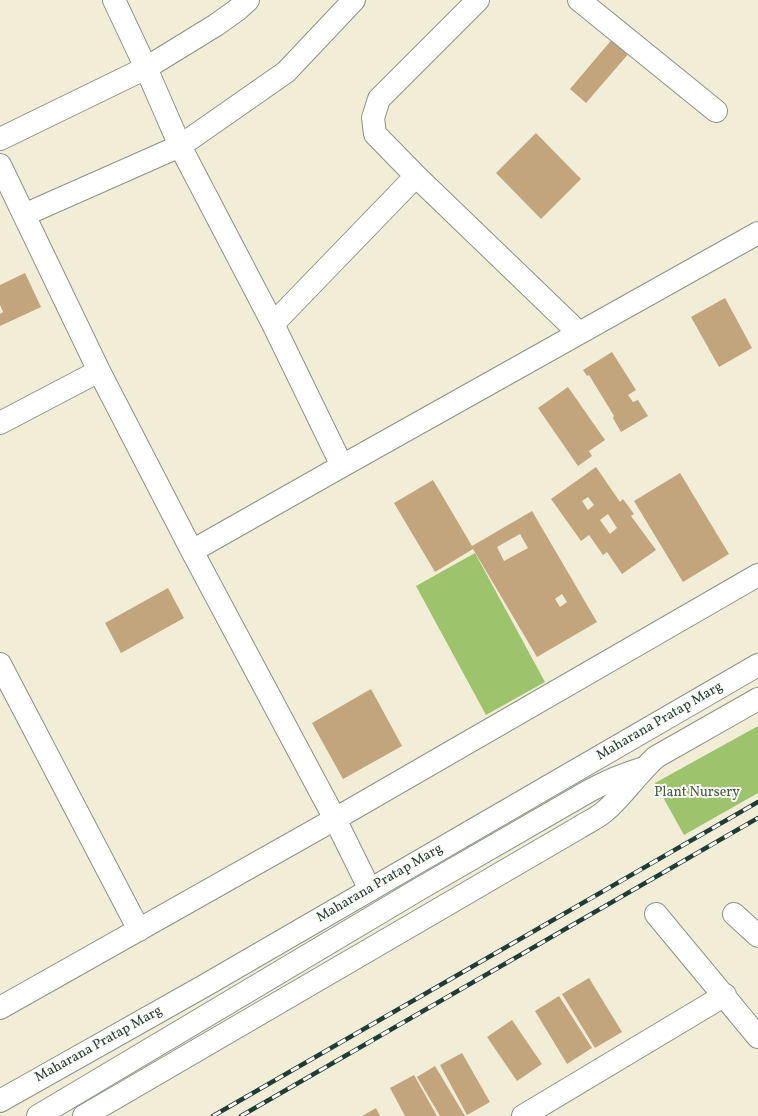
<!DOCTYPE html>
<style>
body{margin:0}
canvas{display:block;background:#f2edd7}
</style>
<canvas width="758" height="1116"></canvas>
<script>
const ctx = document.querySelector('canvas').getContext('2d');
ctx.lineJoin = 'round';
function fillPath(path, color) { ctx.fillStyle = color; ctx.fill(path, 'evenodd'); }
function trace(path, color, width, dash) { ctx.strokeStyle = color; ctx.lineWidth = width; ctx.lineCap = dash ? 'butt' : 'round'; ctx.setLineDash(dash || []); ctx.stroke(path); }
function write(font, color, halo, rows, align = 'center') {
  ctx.font = font + ' Vollkorn,serif'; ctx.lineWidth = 4; ctx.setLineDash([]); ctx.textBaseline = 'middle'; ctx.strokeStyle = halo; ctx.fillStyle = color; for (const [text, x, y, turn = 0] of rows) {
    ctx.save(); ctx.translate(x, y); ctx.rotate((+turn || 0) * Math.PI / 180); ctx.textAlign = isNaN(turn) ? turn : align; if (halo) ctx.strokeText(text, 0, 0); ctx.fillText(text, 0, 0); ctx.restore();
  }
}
fillPath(new Path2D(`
 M 475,553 L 545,682 L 486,715 L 416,586 Z
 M 758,726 L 758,793 L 684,835 L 655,783 Z`), '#9ec36d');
fillPath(new Path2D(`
 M 614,37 L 630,52 L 586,103 L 570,89 Z
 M 536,133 L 581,179 L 541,219 L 496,173 Z
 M 25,273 L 41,307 L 0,326 L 0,314 L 3,312 L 0,305 L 0,285 Z
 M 725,298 L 752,348 L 719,367 L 691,317 Z
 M 612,352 L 636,390 L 628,395 L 633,402 L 638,400 L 648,416 L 621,432 L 613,418 L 614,416 L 589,375 L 587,376 L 583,370 Z
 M 568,387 L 605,440 L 589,451 L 592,456 L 578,466 L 538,408 Z
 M 596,467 L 620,502 L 623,499 L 634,514 L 631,516 L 656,550 L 622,574 L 607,552 L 603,555 L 589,535 L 581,541 L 551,499 ZM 588,497 L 594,505 L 588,510 L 582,501 ZM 608,514 L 617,528 L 610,534 L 600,520 Z
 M 680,473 L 729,554 L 683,582 L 634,501 Z
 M 433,480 L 472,546 L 532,511 L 597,622 L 537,657 L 473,549 L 435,572 L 394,503 ZM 520,534 L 528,548 L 504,561 L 497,547 ZM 562,594 L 567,602 L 560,607 L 555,599 Z
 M 168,588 L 184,618 L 121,653 L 105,623 Z
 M 371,689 L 402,746 L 343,779 L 312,723 Z
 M 589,978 L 622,1032 L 595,1048 L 562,994 Z
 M 559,996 L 592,1048 L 567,1064 L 535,1011 Z
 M 512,1020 L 542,1064 L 517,1081 L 487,1037 Z
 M 462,1053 L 490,1102 L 467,1115 L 440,1065 Z
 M 435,1066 L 465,1116 L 440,1116 L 417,1077 Z
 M 414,1075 L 437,1116 L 405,1116 L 390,1088 Z
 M 376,1108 L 380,1116 L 362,1116 Z`), '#c3a57d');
const minor = new Path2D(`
 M 114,0 L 146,68 L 180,146 L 273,324 L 342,466
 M 478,0 L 379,99 L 373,118 L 375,134 L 416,176 L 579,333
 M 579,0 L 716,111
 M 0,139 L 146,68 L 216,25 L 237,10 L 248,0
 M 0,165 L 99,371 L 192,551 L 335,819 L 370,890
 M 24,215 L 180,146 L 286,72 L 354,0
 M 273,324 L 416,176
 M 0,423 L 99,371
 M 192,551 L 342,466 L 758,233
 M 0,664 L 139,930
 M 656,914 L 758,1037
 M 734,914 L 758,936
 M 0,1008 L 335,819 L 758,575
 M 38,1116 L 421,888 L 589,791 C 607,781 624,774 644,768
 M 523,1116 L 725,995`);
const major = new Path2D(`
 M 0,1101 L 204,986 L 758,665
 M 84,1116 L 580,827 C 588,822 597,818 604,812 C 623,796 637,774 656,757 L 758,699`);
trace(minor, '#889586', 24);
trace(major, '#889586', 24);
trace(minor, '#fff', 22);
trace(major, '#fff', 22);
const rail = new Path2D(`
 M 213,1116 L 758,802
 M 241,1116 L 758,818`);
trace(rail, '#1f3d34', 4.5);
trace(rail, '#fdfcf7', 3, [9]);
write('14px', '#1f3d34', '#fdfcf7', [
 ["Maharana Pratap Marg",660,722,-30],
 ["Maharana Pratap Marg",380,884,-30],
 ["Maharana Pratap Marg",99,1045,-29]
]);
write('14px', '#3f5e42', '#fdfcf7', [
 ["Plant Nursery",697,793]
]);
</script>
